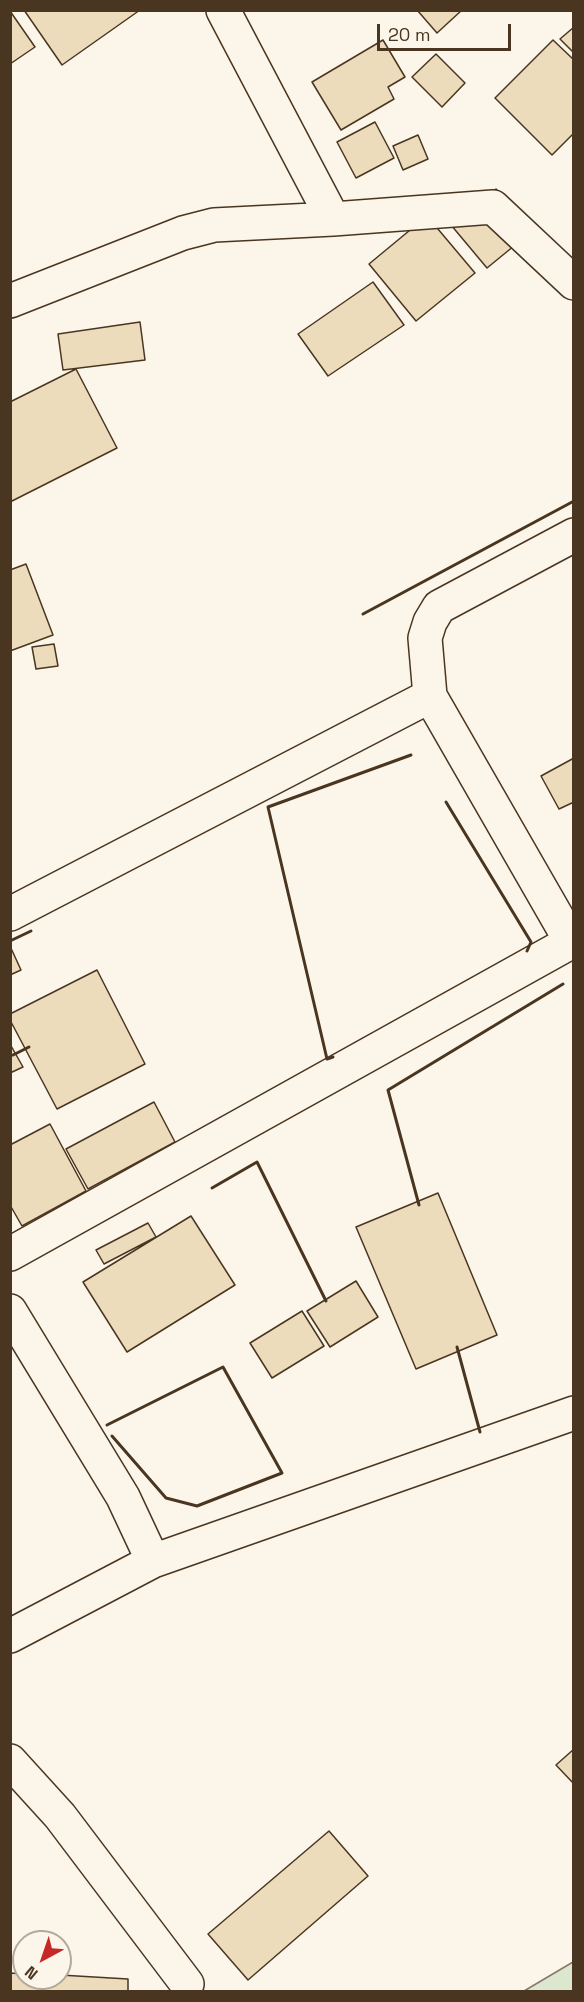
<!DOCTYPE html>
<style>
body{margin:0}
#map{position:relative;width:584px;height:2002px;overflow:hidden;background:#fbf6e9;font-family:"Space Grotesk",sans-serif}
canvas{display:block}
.frame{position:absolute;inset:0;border:12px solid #4a3520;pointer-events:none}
.north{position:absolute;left:12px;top:1930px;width:60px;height:60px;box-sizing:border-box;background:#fbf6e9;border:2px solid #b4a999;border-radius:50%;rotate:220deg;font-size:16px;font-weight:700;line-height:24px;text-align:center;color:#4a3520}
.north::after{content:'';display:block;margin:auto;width:21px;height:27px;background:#c62828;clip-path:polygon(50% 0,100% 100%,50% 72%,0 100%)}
.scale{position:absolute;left:377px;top:24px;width:134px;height:27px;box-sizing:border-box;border:3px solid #4a3520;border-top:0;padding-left:8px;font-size:18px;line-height:21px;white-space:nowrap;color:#4a3520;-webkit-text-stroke:4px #fbf6e9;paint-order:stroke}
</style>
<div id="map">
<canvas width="584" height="2002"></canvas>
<div class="frame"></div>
<div class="north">N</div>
<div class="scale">20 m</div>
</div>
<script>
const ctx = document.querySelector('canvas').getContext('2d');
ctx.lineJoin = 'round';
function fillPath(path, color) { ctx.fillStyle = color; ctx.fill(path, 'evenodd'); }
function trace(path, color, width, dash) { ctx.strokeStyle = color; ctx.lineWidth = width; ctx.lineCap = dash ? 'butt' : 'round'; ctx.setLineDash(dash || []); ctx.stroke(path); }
const green = new Path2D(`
 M 573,1962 L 573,1991 L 524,1991 Z`);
fillPath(green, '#dce7d0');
trace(green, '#887966', 1.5);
const building = new Path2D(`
 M 24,10 L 140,10 L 62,65 Z
 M 417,10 L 462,10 L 437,33 Z
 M 10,11 L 35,47 L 10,64 Z
 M 574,27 L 574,53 L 560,39 Z
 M 383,40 L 405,77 L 388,87 L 394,99 L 341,130 L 312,82 Z
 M 553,40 L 574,60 L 574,133 L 552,155 L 495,98 Z
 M 436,54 L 465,83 L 442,107 L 412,77 Z
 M 375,122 L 394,158 L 356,178 L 337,142 Z
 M 418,135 L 428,159 L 403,170 L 393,146 Z
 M 496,189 L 531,232 L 487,268 L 451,225 Z
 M 427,216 L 475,273 L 416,321 L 369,264 Z
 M 373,282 L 404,325 L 328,376 L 298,334 Z
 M 140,322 L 145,360 L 63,370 L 58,334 Z
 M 76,369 L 117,448 L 10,502 L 10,402 Z
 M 26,564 L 53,635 L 10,651 L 10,570 Z
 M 54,644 L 58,666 L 36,669 L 32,647 Z
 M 574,758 L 574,802 L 559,809 L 541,776 Z
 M 10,946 L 21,970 L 10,975 Z
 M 97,970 L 145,1064 L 57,1109 L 10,1020 L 10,1014 Z
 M 10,1044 L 23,1067 L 10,1073 Z
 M 154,1102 L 175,1142 L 88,1189 L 66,1149 Z
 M 50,1124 L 86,1191 L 22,1226 L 10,1205 L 10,1145 Z
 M 438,1193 L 497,1335 L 416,1369 L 356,1227 Z
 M 191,1216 L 235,1285 L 127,1352 L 83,1282 Z
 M 148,1223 L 156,1237 L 104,1264 L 96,1250 Z
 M 356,1281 L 378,1317 L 330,1347 L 307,1311 Z
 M 302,1311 L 324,1346 L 272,1378 L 250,1343 Z
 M 574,1749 L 574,1784 L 556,1765 Z
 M 329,1831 L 368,1876 L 248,1980 L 208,1934 Z
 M 10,1973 L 24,1974 L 24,1978 L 60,1978 L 60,1975 L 128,1979 L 128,1992 L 10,1992 Z`);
fillPath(building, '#ecdcbc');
trace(building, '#4a3520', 1.5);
const minor = new Path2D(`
 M 223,10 L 333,219
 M 10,301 L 183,233 L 214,225 L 333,219 L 493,207 L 574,283
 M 10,914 L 430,696 L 425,638 L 430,622 L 439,607 L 574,535
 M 10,1254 L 569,943 L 569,938 L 430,696
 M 10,1311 L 123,1497 L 153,1561 L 10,1636
 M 153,1561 L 574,1413
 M 10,1761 L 60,1816 L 187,1984`);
trace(minor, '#4a3520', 36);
trace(minor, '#fbf6e9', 33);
trace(new Path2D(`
 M 363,614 L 574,501
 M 446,802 L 531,942 L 527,951
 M 10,941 L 31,931
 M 13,1055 L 29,1047
 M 333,1057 L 327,1059 L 268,807 L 411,755
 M 212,1188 L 257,1162 L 326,1301
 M 419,1205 L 388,1090 L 563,984
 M 457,1347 L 480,1432
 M 107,1425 L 223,1367 L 282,1473 L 197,1506 L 166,1498 L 112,1436`), '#4a3520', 3);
</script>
